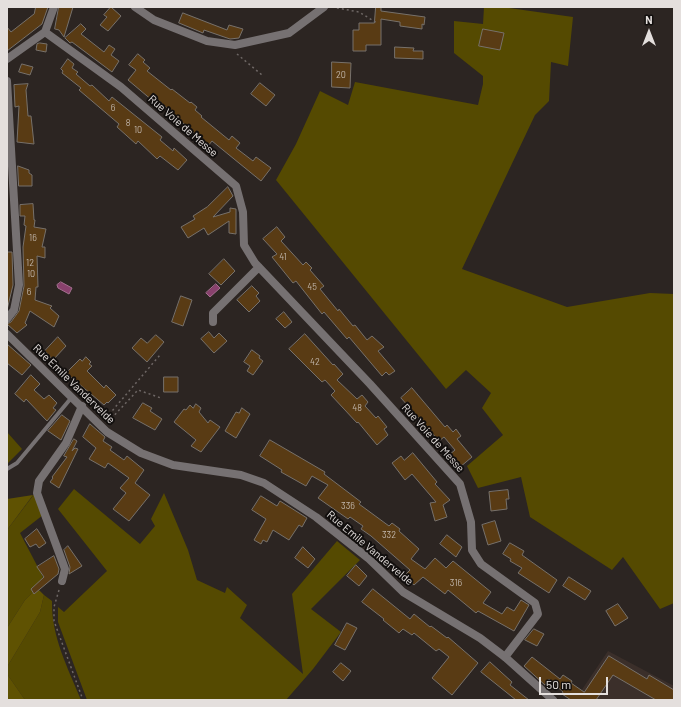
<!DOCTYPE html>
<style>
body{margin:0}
#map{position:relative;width:681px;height:707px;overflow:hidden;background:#2c2522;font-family:Barlow,sans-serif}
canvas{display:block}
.frame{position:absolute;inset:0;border:8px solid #e4dfdd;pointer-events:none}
.north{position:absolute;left:629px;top:12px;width:40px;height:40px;-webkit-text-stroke:3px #120f0e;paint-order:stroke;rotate:0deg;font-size:11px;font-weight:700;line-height:16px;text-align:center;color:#e4dfdd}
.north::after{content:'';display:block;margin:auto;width:14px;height:18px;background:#e4dfdd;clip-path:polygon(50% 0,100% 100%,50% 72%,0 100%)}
.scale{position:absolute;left:539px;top:677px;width:69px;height:18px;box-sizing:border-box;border:2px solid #e4dfdd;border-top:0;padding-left:5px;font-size:12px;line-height:14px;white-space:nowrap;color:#e4dfdd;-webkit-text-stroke:3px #120f0e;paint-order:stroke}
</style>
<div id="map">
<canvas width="681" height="707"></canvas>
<div class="frame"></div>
<div class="north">N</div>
<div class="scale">50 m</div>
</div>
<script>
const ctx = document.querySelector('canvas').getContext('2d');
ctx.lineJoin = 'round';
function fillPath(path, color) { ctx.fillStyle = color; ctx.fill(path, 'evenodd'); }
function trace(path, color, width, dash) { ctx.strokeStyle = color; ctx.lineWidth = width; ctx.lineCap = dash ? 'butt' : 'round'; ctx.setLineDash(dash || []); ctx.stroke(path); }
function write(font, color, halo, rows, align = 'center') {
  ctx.font = font + ' Barlow,sans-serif'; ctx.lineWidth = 4; ctx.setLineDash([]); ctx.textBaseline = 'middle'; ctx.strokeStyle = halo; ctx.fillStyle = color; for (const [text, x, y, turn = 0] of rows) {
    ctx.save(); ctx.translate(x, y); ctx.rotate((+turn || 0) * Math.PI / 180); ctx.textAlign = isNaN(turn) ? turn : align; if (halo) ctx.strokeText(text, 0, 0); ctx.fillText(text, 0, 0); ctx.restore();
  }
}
fillPath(new Path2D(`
 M 608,651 L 674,686 L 674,700 L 575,700 Z`), '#3b2f2a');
fillPath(new Path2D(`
 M 484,7 L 502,7 L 573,17 L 568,66 L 551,62 L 549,101 L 535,115 L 462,269 L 567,307 L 650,293 L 674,294 L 674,603 L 660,609 L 623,557 L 612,570 L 530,517 L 521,477 L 478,488 L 467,466 L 503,435 L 482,408 L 491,393 L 466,370 L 446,389 L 276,180 L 296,144 L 320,91 L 348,105 L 355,82 L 478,105 L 483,84 L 483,76 L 454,53 L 454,21 L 483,24 Z
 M 7,432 L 22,449 L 7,464 Z
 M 74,489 L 140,544 L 155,526 L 151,519 L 164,493 L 188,550 L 197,580 L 225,593 L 227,587 L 247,605 L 240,618 L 303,674 L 292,594 L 337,541 L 360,560 L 311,609 L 341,632 L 313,669 L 286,700 L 87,700 L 58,622 L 58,607 L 64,612 L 107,571 L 58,509 Z
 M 35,493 L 43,515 L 20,533 L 43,577 L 37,588 L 25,600 L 7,628 L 7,530 Z
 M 44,595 L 52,601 C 51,636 68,668 81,700 L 25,700 L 7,674 L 7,667 L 40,612 Z`), '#554a01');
fillPath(new Path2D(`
 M 33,495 L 7,530 L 7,499 Z
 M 37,588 L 44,595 L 40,612 L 7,667 L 7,628 L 25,600 Z
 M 7,674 L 25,700 L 7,700 Z`), '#5f5202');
const water = new Path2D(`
 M 61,282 L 72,288 L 69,294 L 58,288 L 57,285 Z
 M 216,284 L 220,288 L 210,297 L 206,293 Z`);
fillPath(water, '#89416d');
trace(water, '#a4708f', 1);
const building = new Path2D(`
 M 36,7 L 48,7 L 42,24 L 7,51 L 7,27 L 11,32 L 34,14 Z
 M 59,7 L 73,7 L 64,37 L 59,30 L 55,29 Z
 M 111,7 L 121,16 L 108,31 L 100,25 L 107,17 L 104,15 Z
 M 376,7 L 381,7 L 381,11 L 425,17 L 424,25 L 422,24 L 422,29 L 400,26 L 400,22 L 381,19 L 381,45 L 366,45 L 366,51 L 353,51 L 353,30 L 359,30 L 359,23 L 374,23 Z
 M 183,13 L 227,30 L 229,25 L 243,29 L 239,38 L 230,39 L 204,30 L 203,33 L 179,23 Z
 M 81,24 L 86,29 L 81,34 L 104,52 L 109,45 L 115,49 L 111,55 L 119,61 L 112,72 L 72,42 L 70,43 L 65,38 Z
 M 483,29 L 504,33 L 500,50 L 479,46 Z
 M 40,43 L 47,44 L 46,52 L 36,50 L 37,44 Z
 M 395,47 L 414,48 L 413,51 L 423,51 L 423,59 L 395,58 Z
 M 138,54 L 145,60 L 143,62 L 150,68 L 147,71 L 171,90 L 172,89 L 190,103 L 191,102 L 197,107 L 195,110 L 202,116 L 201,117 L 229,140 L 232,136 L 240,143 L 236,148 L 253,161 L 256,157 L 271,168 L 261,181 L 212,141 L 208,146 L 156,98 L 153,101 L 128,80 L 136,70 L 129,65 Z
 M 68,59 L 74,64 L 72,68 L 78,72 L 76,74 L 90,86 L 92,85 L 109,101 L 112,97 L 162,137 L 160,140 L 173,151 L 174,148 L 187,160 L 178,170 L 160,156 L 157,159 L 138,141 L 136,144 L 117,127 L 119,124 L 79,90 L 81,88 L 62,73 L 63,71 L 61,69 Z
 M 332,62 L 351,63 L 350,88 L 332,87 Z
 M 22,64 L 33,67 L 30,75 L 19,72 Z
 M 260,83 L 275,95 L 266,106 L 251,94 Z
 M 28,84 L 26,90 L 28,116 L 31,116 L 34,144 L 17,142 L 19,106 L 15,107 L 14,85 Z
 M 18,166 L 29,170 L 29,173 L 32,175 L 32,186 L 19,186 Z
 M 228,187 L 233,196 L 213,217 L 230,212 L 230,208 L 236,209 L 236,234 L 229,233 L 229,221 L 208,235 L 204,228 L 188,238 L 181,227 L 195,219 L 193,216 L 207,207 Z
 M 33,204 L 34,220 L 35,220 L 34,227 L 46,229 L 42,247 L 45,247 L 45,258 L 37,256 L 38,287 L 36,287 L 35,300 L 52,306 L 50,308 L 59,316 L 54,327 L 30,311 L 25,323 L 27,325 L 17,333 L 7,324 L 11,322 L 19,311 L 24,286 L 23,247 L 26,226 L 24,225 L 25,216 L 20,216 L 20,205 Z
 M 277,227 L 285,237 L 281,241 L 303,265 L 306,262 L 312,268 L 310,270 L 324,286 L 320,289 L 338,311 L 339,309 L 353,326 L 355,325 L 367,340 L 372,336 L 384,347 L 378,351 L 395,371 L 389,375 L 386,372 L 382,376 L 349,337 L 347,339 L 324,312 L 322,314 L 296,281 L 293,283 L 272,257 L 277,254 L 263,239 Z
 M 7,252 L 12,252 L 13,285 L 7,310 Z
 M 224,259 L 235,271 L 221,285 L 209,274 Z
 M 252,286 L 259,293 L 256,296 L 260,301 L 249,312 L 237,300 Z
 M 181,296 L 192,300 L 183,326 L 172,322 Z
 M 284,312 L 292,322 L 285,328 L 276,319 Z
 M 209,332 L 214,338 L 219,333 L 227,341 L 214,353 L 201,339 Z
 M 305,334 L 333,365 L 334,364 L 343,374 L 337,380 L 357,399 L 362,395 L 368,402 L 365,406 L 376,418 L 378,416 L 387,427 L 384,429 L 388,435 L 377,445 L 358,422 L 357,423 L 331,395 L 335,391 L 325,380 L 322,382 L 289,349 Z
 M 156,335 L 164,342 L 147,362 L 132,348 L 141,338 L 147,343 Z
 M 58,337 L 66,346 L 53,360 L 45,351 Z
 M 7,344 L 31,365 L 22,375 L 7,363 Z
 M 252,350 L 260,356 L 259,358 L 263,361 L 253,375 L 247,371 L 250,366 L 244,362 Z
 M 86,357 L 91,362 L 89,364 L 92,366 L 87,371 L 104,388 L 106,385 L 116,395 L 108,403 L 107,402 L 104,405 L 66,373 L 80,359 L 82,361 Z
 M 31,375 L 40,384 L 34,390 L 44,399 L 49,395 L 57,403 L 53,408 L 56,410 L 47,421 L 26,399 L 24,402 L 15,394 Z
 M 164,377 L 178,377 L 178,392 L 164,392 Z
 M 412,388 L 445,427 L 447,425 L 453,432 L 456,429 L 461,436 L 457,439 L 472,457 L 460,467 L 449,455 L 455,450 L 444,437 L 439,441 L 401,398 Z
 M 143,403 L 152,408 L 150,411 L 162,419 L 155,430 L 133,418 Z
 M 196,404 L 201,408 L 199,412 L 208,423 L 210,420 L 220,427 L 201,452 L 191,446 L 196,440 L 174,422 L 184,409 L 186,410 L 190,405 L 193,408 Z
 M 242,408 L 250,414 L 236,438 L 225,431 L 236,412 L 239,413 Z
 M 62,415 L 70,421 L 61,440 L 48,431 Z
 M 90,424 L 105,437 L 103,441 L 112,447 L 110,450 L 124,460 L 127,456 L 144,470 L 135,483 L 150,495 L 129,521 L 113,509 L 126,493 L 120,488 L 129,478 L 108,463 L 105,468 L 89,459 L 96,448 L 83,437 Z
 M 74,439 L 77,441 L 72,451 L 75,448 L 78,449 L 59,488 L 50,482 L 53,478 L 52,477 L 67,457 L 64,456 Z
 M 270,440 L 325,472 L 324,474 L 361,502 L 359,504 L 389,526 L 392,523 L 400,529 L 399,531 L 419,549 L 411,559 L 425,569 L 435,558 L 446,568 L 453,561 L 491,592 L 483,603 L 502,614 L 507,607 L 514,611 L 521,600 L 529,605 L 514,631 L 478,611 L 476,613 L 448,590 L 445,594 L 423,577 L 414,585 L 404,576 L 410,570 L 371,536 L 361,529 L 363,526 L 350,517 L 348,519 L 318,498 L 328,485 L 312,476 L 306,486 L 281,472 L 282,470 L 260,456 Z
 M 413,453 L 437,482 L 435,484 L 450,500 L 443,505 L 447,517 L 435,521 L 430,503 L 436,502 L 412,474 L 405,480 L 392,463 L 401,456 L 404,460 Z
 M 508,490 L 509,499 L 506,499 L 507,509 L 491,511 L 489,492 Z
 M 261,496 L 277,506 L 280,501 L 307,518 L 302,527 L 299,525 L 289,540 L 273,530 L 267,542 L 263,540 L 261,544 L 254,540 L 266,519 L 252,510 Z
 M 495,521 L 501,541 L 488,545 L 482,525 Z
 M 37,529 L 46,543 L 39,548 L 36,544 L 30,547 L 25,539 Z
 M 447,535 L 462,547 L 456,557 L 440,544 Z
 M 510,543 L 524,551 L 522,555 L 557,580 L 549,593 L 518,573 L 522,568 L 510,561 L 511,559 L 503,554 Z
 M 68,546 L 82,566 L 69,574 L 70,567 L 64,550 Z
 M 303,547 L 315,559 L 308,568 L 295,558 Z
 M 54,556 L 59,569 L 58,574 L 34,594 L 31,589 L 44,577 L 37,567 Z
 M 356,565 L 367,576 L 359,586 L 347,576 Z
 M 569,577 L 591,591 L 585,600 L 563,586 Z
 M 373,589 L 410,619 L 414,614 L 430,627 L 431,626 L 447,638 L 448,637 L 478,663 L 452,695 L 432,678 L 449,657 L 439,649 L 436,651 L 414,633 L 412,635 L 403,629 L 399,633 L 383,620 L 384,619 L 362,602 Z
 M 618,604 L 628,618 L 615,626 L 606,611 Z
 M 347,623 L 357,628 L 345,650 L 335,645 Z
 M 534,629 L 544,634 L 537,646 L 525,640 Z
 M 609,656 L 647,679 L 649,675 L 674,690 L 674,700 L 656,700 L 613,675 L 596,700 L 571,700 L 562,694 L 563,692 L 549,679 L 545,685 L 524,666 L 532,657 L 560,679 L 563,675 L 572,681 L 571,683 L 584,692 Z
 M 490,662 L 512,682 L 510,685 L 529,700 L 516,700 L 481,672 Z
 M 341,663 L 351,671 L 343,681 L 333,672 Z`);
fillPath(building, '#593b14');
trace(building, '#77716b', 1);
trace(new Path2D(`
 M 332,7 L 359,12 L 377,23
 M 237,54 L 262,75
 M 106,418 L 160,355
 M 108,422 L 138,390 L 161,398
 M 59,590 L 54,607 L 54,621 L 83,700`), '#6e6765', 1.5, [2, 3]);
trace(new Path2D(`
 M 7,469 L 17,463 L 72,397`), '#767172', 4);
trace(new Path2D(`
 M 135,7 L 154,20 L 207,41 L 235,45 L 289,33 L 324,7
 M 45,32 L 121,87 L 236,186 L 243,212 L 244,245 L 255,263 L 370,384 L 460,484 L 471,522 L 472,550 L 481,564 L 535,603 L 538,614 L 505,657
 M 7,59 L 45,32 L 54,7
 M 7,81 L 19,285 L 14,310 L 7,319
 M 213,322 L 213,313 L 259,267
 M 62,581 L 65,569 L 37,493 L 39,481 L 66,443 L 82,406`), '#767172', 8);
trace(new Path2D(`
 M 7,334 L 107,432 L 141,453 L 173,465 L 241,475 L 264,483 L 316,517 L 368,558 L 403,592 L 480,638 L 505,657 L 553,700`), '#767172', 8);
write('9px', '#c1b6ab', null, [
 ["20",341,75],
 ["6",113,108],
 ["8",128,123],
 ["10",138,130],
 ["16",33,238],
 ["41",283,257],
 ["12",30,263],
 ["10",31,274],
 ["45",312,287],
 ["6",29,292],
 ["42",315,362],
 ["48",357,408],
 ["336",348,506],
 ["332",389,535],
 ["316",456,583]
]);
write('11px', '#e4dfdd', '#120f0e', [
 ["Rue Voie de Messe",183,126,41],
 ["Rue Emile Vandervelde",74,384,44],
 ["Rue Voie de Messe",433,438,48],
 ["Rue Emile Vandervelde",370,548,40]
]);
</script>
